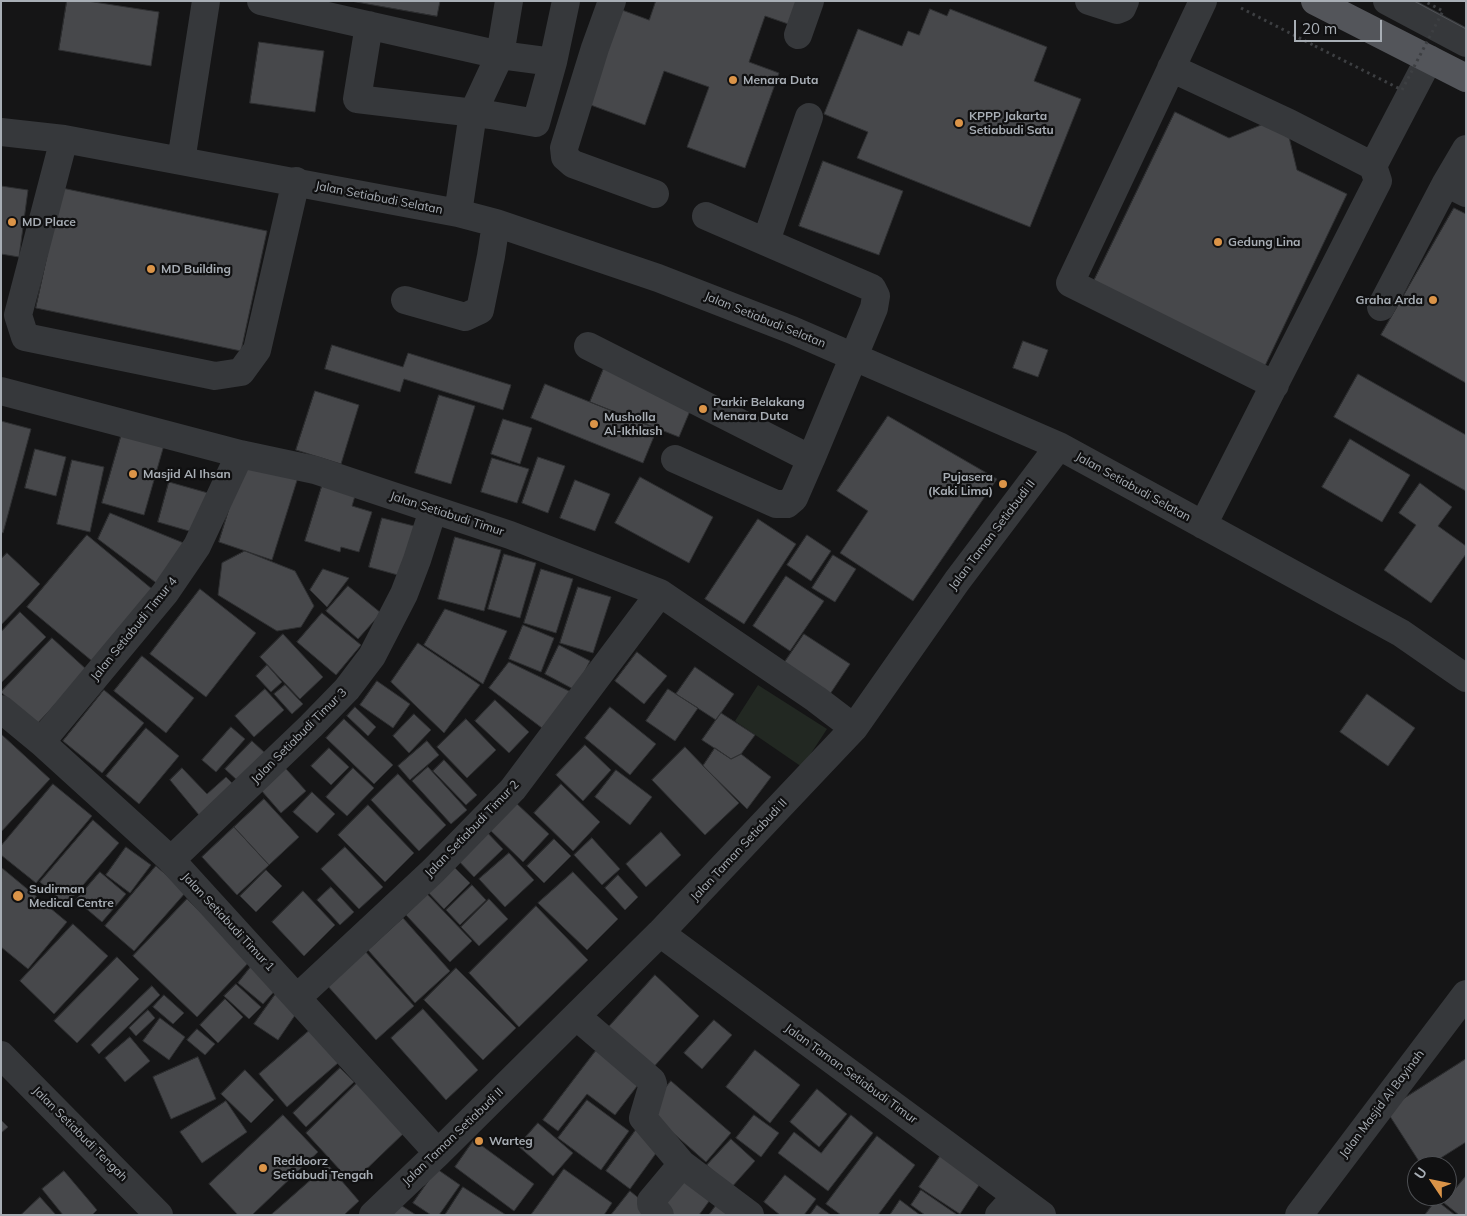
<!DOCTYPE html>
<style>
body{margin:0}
#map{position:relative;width:1467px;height:1216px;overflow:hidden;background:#151516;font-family:Mulish,sans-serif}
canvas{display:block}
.frame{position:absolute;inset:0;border:2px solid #a8aeb5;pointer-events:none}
.north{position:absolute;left:1407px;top:1156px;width:50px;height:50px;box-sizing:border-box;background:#101011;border:1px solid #4d4f53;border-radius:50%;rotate:304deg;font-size:14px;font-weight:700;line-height:20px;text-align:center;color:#a8aeb5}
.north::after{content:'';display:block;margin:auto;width:18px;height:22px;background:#db9448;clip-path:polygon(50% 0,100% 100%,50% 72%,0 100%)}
.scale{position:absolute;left:1294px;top:20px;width:88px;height:22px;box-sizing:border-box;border:2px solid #a8aeb5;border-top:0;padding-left:6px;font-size:15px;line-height:18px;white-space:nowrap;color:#a8aeb5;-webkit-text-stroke:4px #101011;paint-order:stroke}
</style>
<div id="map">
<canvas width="1467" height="1216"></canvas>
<div class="frame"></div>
<div class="north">U</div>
<div class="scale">20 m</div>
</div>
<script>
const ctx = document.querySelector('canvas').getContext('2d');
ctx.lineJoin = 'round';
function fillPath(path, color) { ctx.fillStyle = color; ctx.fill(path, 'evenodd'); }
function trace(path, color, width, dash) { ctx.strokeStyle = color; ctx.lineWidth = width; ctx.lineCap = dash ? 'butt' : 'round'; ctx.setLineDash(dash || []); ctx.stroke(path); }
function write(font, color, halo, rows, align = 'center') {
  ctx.font = font + ' Mulish,sans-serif'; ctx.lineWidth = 4.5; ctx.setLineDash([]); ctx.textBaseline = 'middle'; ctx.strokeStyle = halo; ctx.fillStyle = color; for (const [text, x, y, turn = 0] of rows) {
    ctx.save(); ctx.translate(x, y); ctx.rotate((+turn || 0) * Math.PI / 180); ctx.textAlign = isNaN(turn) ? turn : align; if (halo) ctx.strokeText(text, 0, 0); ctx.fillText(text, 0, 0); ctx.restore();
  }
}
fillPath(new Path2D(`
 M 758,685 L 827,729 L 802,767 L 735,721 Z`), '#222822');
const building = new Path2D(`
 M 67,1 L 87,1 L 159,12 L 151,66 L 59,50 Z
 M 351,1 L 440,1 L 437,16 Z
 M 656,1 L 803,1 L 794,26 L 765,16 L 749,62 L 779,73 L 745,168 L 687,147 L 709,87 L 664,71 L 645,125 L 588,104 L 622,10 L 649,20 Z
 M 930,9 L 947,16 L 950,9 L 1047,47 L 1034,81 L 1081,99 L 1030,227 L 857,158 L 868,132 L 824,114 L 858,29 L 902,46 L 908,31 L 919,35 Z
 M 259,42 L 324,51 L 315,112 L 250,103 Z
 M 1175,112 L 1229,138 L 1266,123 L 1288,133 L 1297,170 L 1347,194 L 1262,372 L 1090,289 Z
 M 823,161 L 903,191 L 879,255 L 799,226 Z
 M 1,186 L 28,190 L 19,257 L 1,254 Z
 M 62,188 L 267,231 L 241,351 L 36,308 Z
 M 1454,208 L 1466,214 L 1466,383 L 1381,335 Z
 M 1023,341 L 1048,350 L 1038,377 L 1013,368 Z
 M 332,345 L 403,367 L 408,353 L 511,385 L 503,410 L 404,379 L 400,392 L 325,369 Z
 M 606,363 L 695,399 L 679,437 L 590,402 Z
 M 1358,374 L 1466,435 L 1466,491 L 1334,417 Z
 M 545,384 L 657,429 L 643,463 L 531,418 Z
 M 315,391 L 359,405 L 341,464 L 296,450 Z
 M 439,395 L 475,406 L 451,484 L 415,473 Z
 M 888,416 L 997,479 L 913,601 L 840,553 L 868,511 L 837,491 Z
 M 503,419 L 532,428 L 520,464 L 491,454 Z
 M 1,421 L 31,429 L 3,533 L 1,532 Z
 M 122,433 L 164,445 L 144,515 L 102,503 Z
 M 1350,439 L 1410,475 L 1382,522 L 1322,487 Z
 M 35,449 L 66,457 L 56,496 L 25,488 Z
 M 538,457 L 565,466 L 548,513 L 522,503 Z
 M 492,458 L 529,469 L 517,503 L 481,492 Z
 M 72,460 L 104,467 L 90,532 L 57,524 Z
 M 244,461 L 299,474 L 272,560 L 219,542 Z
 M 640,477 L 713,517 L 689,563 L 615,523 Z
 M 575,480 L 610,494 L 595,531 L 560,518 Z
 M 169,482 L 208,493 L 196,533 L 158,522 Z
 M 1420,483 L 1452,507 L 1438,526 L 1466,546 L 1466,554 L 1431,603 L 1384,570 L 1416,525 L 1399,513 Z
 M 322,486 L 355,496 L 352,506 L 372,512 L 359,552 L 341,547 L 340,552 L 305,541 Z
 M 110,513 L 191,546 L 163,588 L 98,539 Z
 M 382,518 L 418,527 L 405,577 L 369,567 Z
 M 758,519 L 796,544 L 744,624 L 705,599 Z
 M 87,535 L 152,589 L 92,661 L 27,607 Z
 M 807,535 L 831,551 L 811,581 L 787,565 Z
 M 455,537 L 501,550 L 484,611 L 438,599 Z
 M 245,551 L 295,571 L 314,606 L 301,627 L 277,631 L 218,595 L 222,563 Z
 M 7,553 L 40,584 L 1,625 L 1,559 Z
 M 504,554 L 536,563 L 520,618 L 488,609 Z
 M 833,555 L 856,569 L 835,602 L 812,588 Z
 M 323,569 L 349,578 L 327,607 L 310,590 Z
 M 541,569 L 573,579 L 556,633 L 524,623 Z
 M 786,576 L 824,601 L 790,651 L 753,626 Z
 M 348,586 L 381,613 L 358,639 L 326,611 Z
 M 578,587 L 611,597 L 593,653 L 560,643 Z
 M 200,589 L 256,633 L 206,697 L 150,654 Z
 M 445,609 L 507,631 L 483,684 L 424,645 Z
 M 20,612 L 46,637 L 1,683 L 1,632 Z
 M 322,613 L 361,645 L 336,675 L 297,642 Z
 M 523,625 L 554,638 L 541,672 L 509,659 Z
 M 283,634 L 323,677 L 300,699 L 260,657 Z
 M 804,634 L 850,664 L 828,697 L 782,666 Z
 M 52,638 L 87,670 L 36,725 L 1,692 Z
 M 418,643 L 480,685 L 444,733 L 391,682 Z
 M 559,645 L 590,661 L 575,690 L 545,674 Z
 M 637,652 L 667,676 L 644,704 L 615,681 Z
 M 142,656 L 194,698 L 166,733 L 114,691 Z
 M 509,662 L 571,692 L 542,728 L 489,688 Z
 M 267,665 L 282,682 L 271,692 L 256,676 Z
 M 695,667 L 734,694 L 716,720 L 676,694 Z
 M 377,681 L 410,704 L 393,728 L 360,705 Z
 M 285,685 L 303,704 L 292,714 L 274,694 Z
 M 265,689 L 284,710 L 254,737 L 235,716 Z
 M 668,689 L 698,708 L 675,741 L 646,721 Z
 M 104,690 L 144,723 L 102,773 L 63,741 Z
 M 1367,694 L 1415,728 L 1388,766 L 1340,732 Z
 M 495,700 L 529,732 L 509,753 L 475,721 Z
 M 355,707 L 376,727 L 368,736 L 347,716 Z
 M 610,707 L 656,744 L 630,775 L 585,738 Z
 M 721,713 L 755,735 L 741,754 L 731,759 L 702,740 Z
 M 414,714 L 431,730 L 409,753 L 393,736 Z
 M 344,719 L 393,765 L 374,784 L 326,738 Z
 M 466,719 L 496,750 L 467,778 L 437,747 Z
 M 231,727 L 245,739 L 216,772 L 202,760 Z
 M 146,728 L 179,756 L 139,804 L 106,776 Z
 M 1,734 L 50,779 L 1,832 Z
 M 252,741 L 265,753 L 238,781 L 225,769 Z
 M 427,741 L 439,755 L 410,780 L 398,766 Z
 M 585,745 L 611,770 L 583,801 L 556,775 Z
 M 685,747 L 739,803 L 705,835 L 652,780 Z
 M 329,748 L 349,767 L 331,785 L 311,766 Z
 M 715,748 L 731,759 L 741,754 L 771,777 L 747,809 L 703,766 Z
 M 444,760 L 477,795 L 466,805 L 433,771 Z
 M 279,761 L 306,791 L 281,813 L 254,782 Z
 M 428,767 L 467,810 L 451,824 L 412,781 Z
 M 182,768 L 207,794 L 226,777 L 238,789 L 204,821 L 170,780 Z
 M 353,768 L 374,788 L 347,816 L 326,797 Z
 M 616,770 L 652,797 L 630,825 L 595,797 Z
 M 398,774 L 446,825 L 419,851 L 371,800 Z
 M 53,784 L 92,816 L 36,883 L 1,855 L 1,846 Z
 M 561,784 L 600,822 L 573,851 L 534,813 Z
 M 312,792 L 335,814 L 317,833 L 293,812 Z
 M 264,799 L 299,837 L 269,865 L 234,827 Z
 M 515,802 L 549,834 L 523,862 L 489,829 Z
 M 368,805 L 414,853 L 385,882 L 338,835 Z
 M 93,820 L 119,843 L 66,905 L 40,882 Z
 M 234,827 L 269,865 L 237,895 L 202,857 Z
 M 483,828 L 503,849 L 474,877 L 454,856 Z
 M 661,832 L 681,855 L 646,887 L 626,864 Z
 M 592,838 L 620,869 L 602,885 L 574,855 Z
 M 554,839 L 571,856 L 544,883 L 527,866 Z
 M 126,847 L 151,865 L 130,893 L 106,875 Z
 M 345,847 L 383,887 L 359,909 L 321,869 Z
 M 509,853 L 534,880 L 505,907 L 479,879 Z
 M 449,862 L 470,883 L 444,909 L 423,887 Z
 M 156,866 L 186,892 L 134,951 L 105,926 Z
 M 2,868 L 67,922 L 28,969 L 1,947 Z
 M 266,870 L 282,886 L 256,912 L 240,896 Z
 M 100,872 L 126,894 L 102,922 L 76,900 Z
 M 573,872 L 618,919 L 587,950 L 538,903 Z
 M 618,875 L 638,897 L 625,910 L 605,888 Z
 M 472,885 L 486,900 L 460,925 L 446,910 Z
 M 331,887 L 354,912 L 340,925 L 317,900 Z
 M 303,891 L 335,925 L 304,956 L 272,922 Z
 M 427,894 L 472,941 L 450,962 L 406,915 Z
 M 187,899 L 251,960 L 197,1017 L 133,956 Z
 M 489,899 L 508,919 L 479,946 L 461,927 Z
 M 536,906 L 588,960 L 519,1027 L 469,973 Z
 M 403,918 L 450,971 L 415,1003 L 368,950 Z
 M 73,924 L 108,956 L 54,1014 L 20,981 Z
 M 364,950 L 414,1006 L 376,1040 L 326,984 Z
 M 117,957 L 139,979 L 77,1043 L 54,1021 Z
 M 253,964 L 279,986 L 263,1004 L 238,983 Z
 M 456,968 L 516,1028 L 483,1060 L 424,1000 Z
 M 655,975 L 699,1016 L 651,1070 L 606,1030 Z
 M 236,984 L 261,1007 L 249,1019 L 224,996 Z
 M 152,986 L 160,995 L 99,1054 L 91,1045 Z
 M 277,992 L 300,1008 L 278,1040 L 254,1024 Z
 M 164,995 L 184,1013 L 173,1024 L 153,1007 Z
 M 225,999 L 243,1017 L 218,1043 L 200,1025 Z
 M 423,1009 L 478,1070 L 446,1100 L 391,1038 Z
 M 148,1010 L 155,1018 L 136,1036 L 129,1028 Z
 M 160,1018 L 185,1037 L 169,1060 L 143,1041 Z
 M 714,1020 L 732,1035 L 702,1069 L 684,1053 Z
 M 197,1029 L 215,1044 L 205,1055 L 187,1040 Z
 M 310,1030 L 338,1063 L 287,1107 L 259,1074 Z
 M 130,1037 L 150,1061 L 125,1082 L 105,1058 Z
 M 601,1044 L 644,1077 L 615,1115 L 587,1094 L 558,1131 L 543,1120 Z
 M 755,1050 L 800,1085 L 770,1123 L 726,1087 Z
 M 198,1057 L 216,1099 L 171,1119 L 153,1077 Z
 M 1466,1059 L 1466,1142 L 1428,1166 L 1422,1166 L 1386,1110 Z
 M 340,1068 L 354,1082 L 306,1127 L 293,1113 Z
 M 245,1070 L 274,1100 L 251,1123 L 221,1094 Z
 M 671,1081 L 731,1133 L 706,1162 L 647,1110 Z
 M 357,1083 L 404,1133 L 352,1183 L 306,1133 Z
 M 817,1089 L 847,1114 L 819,1147 L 790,1122 Z
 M 587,1100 L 629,1131 L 601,1170 L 558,1138 Z
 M 226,1101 L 247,1132 L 202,1163 L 180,1132 Z
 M 283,1115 L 318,1152 L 252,1215 L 238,1215 L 209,1184 Z
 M 754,1115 L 779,1133 L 761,1157 L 736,1138 Z
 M 851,1115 L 873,1133 L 828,1191 L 778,1153 L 794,1132 L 821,1153 Z
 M 1,1120 L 8,1127 L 1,1133 Z
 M 538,1123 L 573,1153 L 553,1176 L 518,1146 Z
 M 638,1127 L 662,1145 L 630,1189 L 606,1171 Z
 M 877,1136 L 915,1165 L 878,1215 L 841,1215 L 826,1204 Z
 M 731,1139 L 755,1161 L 731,1188 L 707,1165 Z
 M 474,1140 L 534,1184 L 514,1211 L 455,1167 Z
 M 945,1149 L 985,1176 L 960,1214 L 919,1187 Z
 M 328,1165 L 359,1201 L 344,1215 L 271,1215 Z
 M 680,1168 L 715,1193 L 699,1215 L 671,1215 L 654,1203 Z
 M 437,1169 L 460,1185 L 439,1215 L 431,1215 L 413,1203 Z
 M 564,1169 L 612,1203 L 604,1215 L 531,1215 Z
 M 64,1171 L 97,1210 L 92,1215 L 63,1215 L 42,1189 Z
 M 785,1175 L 816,1199 L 804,1215 L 780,1215 L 764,1202 Z
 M 1466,1176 L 1466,1215 L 1459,1215 L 1444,1203 Z
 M 463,1187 L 506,1215 L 445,1215 Z
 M 921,1190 L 956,1214 L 955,1215 L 925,1215 L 911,1205 Z
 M 630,1191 L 658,1214 L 657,1215 L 611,1215 Z
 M 40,1197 L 56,1215 L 21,1215 Z
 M 722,1197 L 734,1215 L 709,1215 Z
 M 900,1200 L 920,1215 L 890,1215 Z
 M 1436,1200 L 1455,1215 L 1425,1215 Z
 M 399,1204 L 416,1215 L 392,1215 Z
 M 817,1205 L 831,1215 L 810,1215 Z`);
fillPath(building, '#47484b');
trace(building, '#2f3032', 1);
trace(new Path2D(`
 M 1241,8 L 1315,46`), '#3d3f42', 3, [2.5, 4]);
trace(new Path2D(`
 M 261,1 L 500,55 L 553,62
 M 612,1 L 595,48 L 564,148 L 565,157 L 573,164 L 655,194
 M 1089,1 L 1117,10 L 1122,8 L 1125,1
 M 1203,1 L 1070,283 L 1275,385
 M 1387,1 L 1466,43
 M 369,25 L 357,99 L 491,115 L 536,123 L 553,62 L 566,1
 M 798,35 L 810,1
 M 1171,68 L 1289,123 L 1373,166 L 1378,181 L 1203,525
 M 1,132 L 64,139 L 458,213 L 496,223 L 658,278 L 792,330 L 1059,446 L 1401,633 L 1466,678
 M 64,139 L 18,315 L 25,337 L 215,376 L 241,372 L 257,350 L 296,181
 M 1466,149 L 1446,183 L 1466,193
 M 181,161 L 206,1
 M 1373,166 L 1429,59
 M 458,213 L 473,113 L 500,55 L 509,1
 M 766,241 L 809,117
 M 405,300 L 465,317 L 480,310 L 491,256 L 496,223
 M 1381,307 L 1446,183
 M 588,346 L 811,459 L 874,308 L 876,296 L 872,288 L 706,216
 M 1,391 L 240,454 L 315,470 L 510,535 L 660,593 L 816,699 L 854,728
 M 675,459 L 776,504 L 787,504 L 794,498 L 811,459
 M 1,709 L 41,742 L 171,860 L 438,1153
 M 41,742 L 165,593 L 197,546 L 240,454
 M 171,860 L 311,726 L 347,689 L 372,656 L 404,594 L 417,560 L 433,510
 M 660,933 L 1042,1215
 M 298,997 L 433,871 L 513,789 L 660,593
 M 576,1016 L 652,1081 L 653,1084 L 643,1118 L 682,1164 L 750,1215
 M 1,1055 L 159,1215
 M 373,1215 L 438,1153 L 660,933 L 854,728 L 957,581 L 1059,446
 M 660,1215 L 651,1204 L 651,1201 L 682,1164
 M 999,1215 L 1016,1196
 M 1299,1215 L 1466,994`), '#36383b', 28);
trace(new Path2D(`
 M 1315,1 L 1466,78`), '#53555a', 28);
trace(new Path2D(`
 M 1414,1 L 1466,29
 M 1464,1 L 1466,2`), '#505256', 1);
trace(new Path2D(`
 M 1315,46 L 1402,90 L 1443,11 L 1424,1`), '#3d3f42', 3, [2.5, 4]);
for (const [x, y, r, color] of [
 [733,80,5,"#db9448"],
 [959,123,5,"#db9448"],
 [12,222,5,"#db9448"],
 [1218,242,5,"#db9448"],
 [151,269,5,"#db9448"],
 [1433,300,5,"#db9448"],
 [703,409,5,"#db9448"],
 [594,424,5,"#db9448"],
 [133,474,5,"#db9448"],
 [1003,484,5,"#db9448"],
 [18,896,6,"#db9448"],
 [479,1141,5,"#db9448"],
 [263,1168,5,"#db9448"]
]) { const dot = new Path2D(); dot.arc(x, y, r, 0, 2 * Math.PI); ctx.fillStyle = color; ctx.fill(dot); trace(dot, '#101011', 2); }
write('bold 12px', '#a8aeb5', '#101011', [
 ["Menara Duta",743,80],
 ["KPPP Jakarta",969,116],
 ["Setiabudi Satu",969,130],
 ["MD Place",22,222],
 ["Gedung Lina",1228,242],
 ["MD Building",161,269],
 ["Graha Arda",1423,300,"right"],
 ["Parkir Belakang",713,402],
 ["Menara Duta",713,416],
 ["Musholla",604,417],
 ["Al-Ikhlash",604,431],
 ["Masjid Al Ihsan",143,474],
 ["Pujasera",993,477,"right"],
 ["(Kaki Lima)",993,491,"right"],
 ["Sudirman",29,889],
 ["Medical Centre",29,903],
 ["Warteg",489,1141],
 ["Reddoorz",273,1161],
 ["Setiabudi Tengah",273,1175]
], 'left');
write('12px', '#a8aeb5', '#101011', [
 ["Jalan Setiabudi Selatan",379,198,11],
 ["Jalan Setiabudi Selatan",765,320,22],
 ["Jalan Setiabudi Selatan",1133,487,29],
 ["Jalan Setiabudi Timur",447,514,18],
 ["Jalan Taman Setiabudi II",992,535,-53],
 ["Jalan Setiabudi Timur 4",134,629,-51],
 ["Jalan Setiabudi Timur 3",299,736,-45],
 ["Jalan Setiabudi Timur 2",472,829,-46],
 ["Jalan Taman Setiabudi II",739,850,-47],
 ["Jalan Setiabudi Timur 1",228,922,47],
 ["Jalan Taman Setiabudi Timur",851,1074,36],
 ["Jalan Masjid Al Bayinah",1382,1104,-53],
 ["Jalan Setiabudi Tengah",80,1134,45],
 ["Jalan Taman Setiabudi II",453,1137,-44]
]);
</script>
